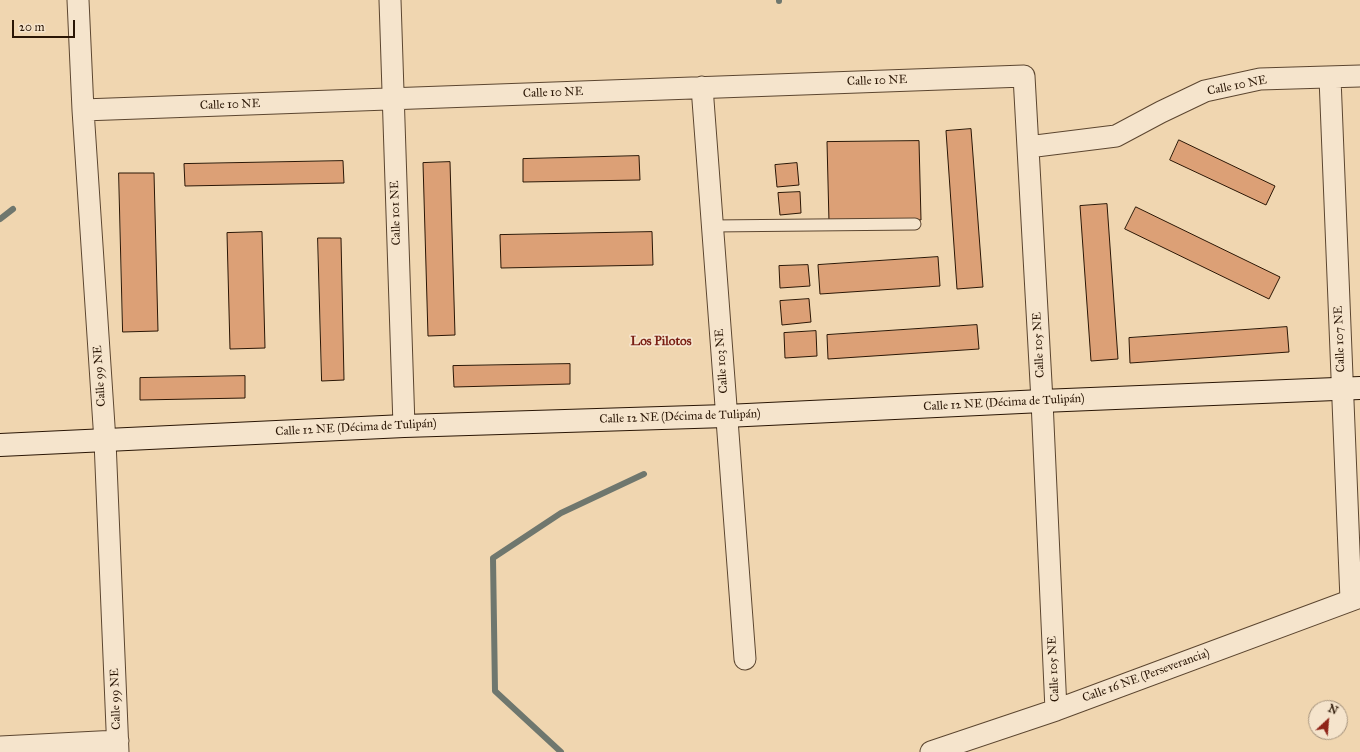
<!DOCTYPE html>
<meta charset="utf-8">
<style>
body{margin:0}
#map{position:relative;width:1360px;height:752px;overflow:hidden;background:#f0d6b0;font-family:"IM FELL Great Primer",serif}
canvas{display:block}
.north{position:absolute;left:1308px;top:700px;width:40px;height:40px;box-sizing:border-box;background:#f5e4cc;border:1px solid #a4927c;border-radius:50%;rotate:26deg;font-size:11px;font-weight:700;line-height:16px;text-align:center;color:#2a1605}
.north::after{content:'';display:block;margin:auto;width:14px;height:18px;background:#8f2418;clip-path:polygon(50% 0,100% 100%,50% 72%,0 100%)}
.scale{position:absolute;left:12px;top:20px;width:63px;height:18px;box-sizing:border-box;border:2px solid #2a1605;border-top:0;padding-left:5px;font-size:12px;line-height:14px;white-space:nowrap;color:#2a1605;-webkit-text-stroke:3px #f5e4cc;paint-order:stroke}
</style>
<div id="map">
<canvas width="1360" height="752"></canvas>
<div class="north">N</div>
<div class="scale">20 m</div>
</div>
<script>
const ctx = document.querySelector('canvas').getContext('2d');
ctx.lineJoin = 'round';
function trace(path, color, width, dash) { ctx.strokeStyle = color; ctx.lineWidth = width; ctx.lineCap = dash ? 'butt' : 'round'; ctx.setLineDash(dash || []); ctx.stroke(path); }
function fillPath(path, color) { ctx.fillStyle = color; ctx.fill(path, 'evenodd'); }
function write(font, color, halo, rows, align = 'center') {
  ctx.font = font + ' "IM FELL Great Primer",serif'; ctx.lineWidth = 3.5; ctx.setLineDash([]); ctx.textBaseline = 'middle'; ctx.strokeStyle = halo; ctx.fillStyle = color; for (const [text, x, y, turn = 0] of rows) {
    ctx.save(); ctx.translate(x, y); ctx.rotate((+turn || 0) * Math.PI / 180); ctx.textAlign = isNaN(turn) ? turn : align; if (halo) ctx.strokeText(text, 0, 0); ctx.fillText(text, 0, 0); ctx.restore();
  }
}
trace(new Path2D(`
 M 779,0 L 779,1
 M 0,219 L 13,209
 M 561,752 L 495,691 L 493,558 L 561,513 L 644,474`), '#6f776e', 6);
const building = new Path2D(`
 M 971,129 L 983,287 L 957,289 L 946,131 Z
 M 1179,140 L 1275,186 L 1266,205 L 1170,160 Z
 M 919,141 L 921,220 L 829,222 L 827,142 Z
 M 639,156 L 640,180 L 523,182 L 523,159 Z
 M 343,161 L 344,183 L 185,186 L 184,164 Z
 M 450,162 L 455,335 L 428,336 L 423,163 Z
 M 797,163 L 799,185 L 777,187 L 775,165 Z
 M 119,173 L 154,173 L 158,331 L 123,332 Z
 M 800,192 L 801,213 L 780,215 L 778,193 Z
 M 1107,204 L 1118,359 L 1091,361 L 1080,206 Z
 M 1136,207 L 1280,277 L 1269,299 L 1125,229 Z
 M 262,232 L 265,348 L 230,349 L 227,233 Z
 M 652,232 L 653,265 L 501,268 L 500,235 Z
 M 318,238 L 341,238 L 344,380 L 322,381 Z
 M 938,257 L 940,286 L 820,294 L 818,265 Z
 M 808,265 L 810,286 L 780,288 L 779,266 Z
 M 809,299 L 811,322 L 782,325 L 780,301 Z
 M 977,325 L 979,349 L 828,359 L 827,335 Z
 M 1287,327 L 1289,352 L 1130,363 L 1129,338 Z
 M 816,331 L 817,356 L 785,358 L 784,333 Z
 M 570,364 L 570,384 L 454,387 L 453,366 Z
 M 245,376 L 245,398 L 140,400 L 140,378 Z`);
fillPath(building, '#dca076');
trace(building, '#2a1605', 1);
const lane = new Path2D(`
 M 712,226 L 915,224`);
const street = new Path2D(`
 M 78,0 L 83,110 L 105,441 L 118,752
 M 390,0 L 404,426
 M 1330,78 L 1351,600
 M 702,87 L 745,659
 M 83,110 L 1024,76 L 1042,401 L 1056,710
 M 1028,147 L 1116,136 L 1161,112 L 1205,91 L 1260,79 L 1360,76
 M 0,747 L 118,741
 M 931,752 L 1056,710 L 1360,597`);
const secondary = new Path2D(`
 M 0,445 L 404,426 L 726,416 L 1042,401 L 1360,388`);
trace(lane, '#5c4630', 13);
trace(street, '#5c4630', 23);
trace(secondary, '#2a1605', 24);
trace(lane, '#f5e4cc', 11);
trace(street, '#f5e4cc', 21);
trace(secondary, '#f5e4cc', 22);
write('12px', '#2a1605', '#f5e4cc', [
 ["Calle 10 NE",877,81,-2],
 ["Calle 10 NE",1237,86,-11],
 ["Calle 10 NE",553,93,-2],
 ["Calle 10 NE",230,105,-2],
 ["Calle 101 NE",396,213,-92],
 ["Calle 107 NE",1340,339,-92],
 ["Calle 105 NE",1039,345,-93],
 ["Calle 103 NE",722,361,-94],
 ["Calle 99 NE",100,376,-94],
 ["Calle 12 NE (Décima de Tulipán)",1004,403,-3],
 ["Calle 12 NE (Décima de Tulipán)",680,417,-2],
 ["Calle 12 NE (Décima de Tulipán)",356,428,-3],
 ["Calle 105 NE",1054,669,-93],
 ["Calle 16 NE (Perseverancia)",1146,676,-20],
 ["Calle 99 NE",116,699,-92]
]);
write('bold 13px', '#7a1f14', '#f5e4cc', [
 ["Los Pilotos",661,342]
]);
</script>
